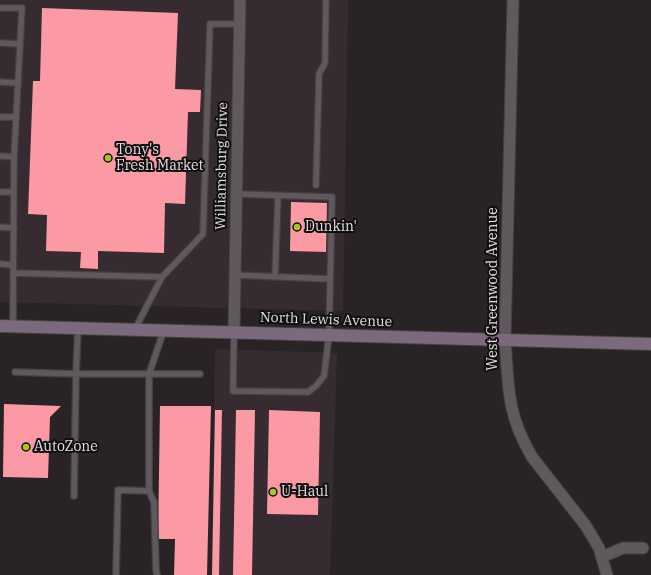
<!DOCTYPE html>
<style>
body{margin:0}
canvas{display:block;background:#292326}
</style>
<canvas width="651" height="575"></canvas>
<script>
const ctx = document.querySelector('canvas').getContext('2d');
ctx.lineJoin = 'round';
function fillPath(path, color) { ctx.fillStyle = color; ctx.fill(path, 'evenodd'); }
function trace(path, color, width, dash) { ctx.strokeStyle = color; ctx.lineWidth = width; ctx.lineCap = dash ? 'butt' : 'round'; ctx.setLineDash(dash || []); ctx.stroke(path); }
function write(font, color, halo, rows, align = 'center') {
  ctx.font = font + ' "IBM Plex Serif",serif'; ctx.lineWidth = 4; ctx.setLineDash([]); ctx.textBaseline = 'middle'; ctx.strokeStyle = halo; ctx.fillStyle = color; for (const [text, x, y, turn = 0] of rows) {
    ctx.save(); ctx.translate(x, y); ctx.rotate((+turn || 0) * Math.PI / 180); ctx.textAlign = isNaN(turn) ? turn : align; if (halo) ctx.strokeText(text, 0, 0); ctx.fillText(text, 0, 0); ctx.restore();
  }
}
fillPath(new Path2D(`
 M 0,0 L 348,0 L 343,311 L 0,302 Z
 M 215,349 L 337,353 L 330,575 L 212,575 Z`), '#362b31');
fillPath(new Path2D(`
 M 42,8 L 178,13 L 175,89 L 201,90 L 200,112 L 188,112 L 185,204 L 165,203 L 164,253 L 98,251 L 98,269 L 80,268 L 81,252 L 46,251 L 47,215 L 28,214 L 33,81 L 40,81 Z
 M 291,202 L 327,203 L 326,252 L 290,251 Z
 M 4,404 L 61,406 L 50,417 L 48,478 L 3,477 Z
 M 160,406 L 211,406 L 207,575 L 174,575 L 175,539 L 158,539 Z
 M 215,410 L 222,410 L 219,575 L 212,575 Z
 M 236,410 L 255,410 L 252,575 L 233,575 Z
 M 269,410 L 320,412 L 318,515 L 267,514 Z`), '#fb99a4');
const lane = new Path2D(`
 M 0,8 L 22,8 L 14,157 L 0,156
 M 0,43 L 20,44
 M 0,82 L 18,83
 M 0,117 L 16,117
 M 316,185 L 319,74 L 325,63 L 326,0
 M 0,192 L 14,192
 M 0,227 L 14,228
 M 0,264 L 13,265
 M 13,273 L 162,277 L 203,234 L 210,24 L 240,24
 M 235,275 L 330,279
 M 275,277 L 278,196
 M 13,326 L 14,157
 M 78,328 L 76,374 L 149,374 L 164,330
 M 135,329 L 162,277
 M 234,332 L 233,391 L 308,392 L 316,386 L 324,376 L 329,335 L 332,197 L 236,194
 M 15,372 L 76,374 L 74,496
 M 116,575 L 118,490 L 149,491
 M 157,575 L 156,570 L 154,502 L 149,491 L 149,374 L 200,374`);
const street = new Path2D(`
 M 513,0 L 505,340 C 507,362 507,386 512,408 C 515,423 524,443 532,457 L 586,526 L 599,548 L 607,575
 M 234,332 L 240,0
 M 602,557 L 623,548 L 643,548`);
const secondary = new Path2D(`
 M 0,326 L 651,344`);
trace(lane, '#443f41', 8);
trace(street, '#443f41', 13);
trace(secondary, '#443f41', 14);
trace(lane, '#5f585c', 5.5);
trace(street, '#5f585c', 11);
trace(secondary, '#7c697e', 12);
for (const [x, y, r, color] of [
 [108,158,4,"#abc716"],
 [297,227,4,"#abc716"],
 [26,447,4,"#abc716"],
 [273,492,4,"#abc716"]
]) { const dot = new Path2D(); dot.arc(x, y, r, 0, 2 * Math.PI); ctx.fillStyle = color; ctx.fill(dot); trace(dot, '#100e0f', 1.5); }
write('14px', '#e1dddf', '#100e0f', [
 ["Tony's",116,150],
 ["Fresh Market",116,166],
 ["Dunkin'",305,227],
 ["AutoZone",34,447],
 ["U-Haul",281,492]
], 'left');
write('14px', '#e1dddf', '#100e0f', [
 ["Williamsburg Drive",222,166,-89],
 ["West Greenwood Avenue",493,289,-90],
 ["North Lewis Avenue",326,320,2]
]);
</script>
